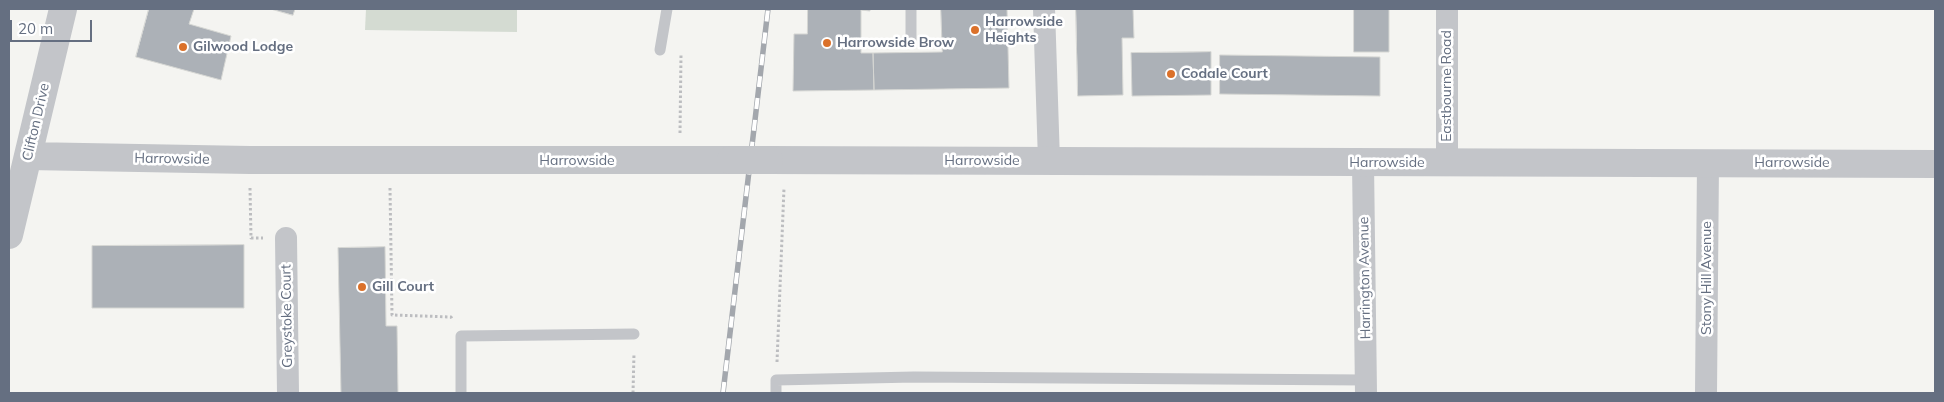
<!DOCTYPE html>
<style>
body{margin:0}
#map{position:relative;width:1944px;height:402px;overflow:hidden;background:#f4f4f1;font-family:Mulish,sans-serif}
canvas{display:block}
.frame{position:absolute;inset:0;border:10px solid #656f81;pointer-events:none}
.scale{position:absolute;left:10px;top:20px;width:82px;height:22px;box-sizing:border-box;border:2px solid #656f81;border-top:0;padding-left:6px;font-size:15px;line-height:18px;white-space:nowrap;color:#656f81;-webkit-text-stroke:4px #fff;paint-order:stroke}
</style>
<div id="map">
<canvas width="1944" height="402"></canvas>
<div class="frame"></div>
<div class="scale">20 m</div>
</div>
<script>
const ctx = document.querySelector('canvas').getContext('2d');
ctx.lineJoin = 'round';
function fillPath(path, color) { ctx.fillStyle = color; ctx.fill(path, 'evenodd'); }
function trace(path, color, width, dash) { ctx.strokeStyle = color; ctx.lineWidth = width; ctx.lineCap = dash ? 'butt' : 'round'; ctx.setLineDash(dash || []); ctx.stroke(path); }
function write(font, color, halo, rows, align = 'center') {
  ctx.font = font + ' Mulish,sans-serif'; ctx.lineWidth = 5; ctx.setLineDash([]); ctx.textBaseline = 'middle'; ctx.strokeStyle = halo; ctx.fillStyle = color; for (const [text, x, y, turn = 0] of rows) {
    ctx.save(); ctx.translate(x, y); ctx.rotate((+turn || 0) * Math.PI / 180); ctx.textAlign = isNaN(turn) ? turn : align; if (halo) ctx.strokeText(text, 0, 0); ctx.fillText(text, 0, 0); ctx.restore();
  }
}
fillPath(new Path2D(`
 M 366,9 L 517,9 L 517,32 L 365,30 Z`), '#d4dbd2');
const building = new Path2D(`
 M 149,9 L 194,9 L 189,24 L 231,36 L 221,80 L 136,57 Z
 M 271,9 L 295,9 L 293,15 Z
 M 808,9 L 870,9 L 870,11 L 861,10 L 861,53 L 873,53 L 874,90 L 793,91 L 794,34 L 807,34 Z
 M 941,9 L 1007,9 L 1009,88 L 874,90 L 873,53 L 942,52 Z
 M 1076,9 L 1133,9 L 1134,38 L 1122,38 L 1123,95 L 1078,96 Z
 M 1354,9 L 1389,9 L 1389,52 L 1354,52 Z
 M 1211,52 L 1211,95 L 1132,96 L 1131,53 Z
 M 1220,55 L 1380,57 L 1380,96 L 1220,94 Z
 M 244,245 L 244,308 L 92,308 L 92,246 Z
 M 385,247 L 386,326 L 397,326 L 398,393 L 341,393 L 338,248 Z`);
fillPath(building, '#acb1b7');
trace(building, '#d5d6d3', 1);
trace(new Path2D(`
 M 680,133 L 681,54
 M 250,188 L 251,238 L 263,238
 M 390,188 L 392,315 L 451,317 L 452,319
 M 777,362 L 784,188
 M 633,393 L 634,353`), '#bcbdc0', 3, [2.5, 2.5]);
trace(new Path2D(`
 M 911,39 L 911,9
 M 660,50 L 667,9
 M 461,393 L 461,336 L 634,334
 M 776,393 L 776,380 L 914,377 L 1366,380`), '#c3c5c9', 11);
trace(new Path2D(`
 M 1044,9 L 1049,161
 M 1447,9 L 1447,163
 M 1363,163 L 1366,393
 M 286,238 L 288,393
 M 1706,393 L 1708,163`), '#c3c5c9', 22);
trace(new Path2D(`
 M 28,156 L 250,160 L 731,160
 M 769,160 L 1935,164
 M 9,235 L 63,9`), '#c3c5c9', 28);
const rail = new Path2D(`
 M 723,393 L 768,9`);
trace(rail, '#a3a7ad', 5.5);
trace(rail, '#fff', 4, [11]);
trace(new Path2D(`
 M 731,160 L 769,160`), '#c3c5c9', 28);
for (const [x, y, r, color] of [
 [975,30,5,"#db712a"],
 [827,43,5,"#db712a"],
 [183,47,5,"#db712a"],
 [1171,74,5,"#db712a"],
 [362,287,5,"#db712a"]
]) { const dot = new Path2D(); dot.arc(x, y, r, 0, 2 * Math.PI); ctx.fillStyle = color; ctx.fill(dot); trace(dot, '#fff', 2); }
write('bold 14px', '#656f81', '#fff', [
 ["Harrowside",985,22],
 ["Heights",985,38],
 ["Harrowside Brow",837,43],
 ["Gilwood Lodge",193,47],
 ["Codale Court",1181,74],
 ["Gill Court",372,287]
], 'left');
write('14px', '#656f81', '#fff', [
 ["Eastbourne Road",1447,86,-90],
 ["Clifton Drive",36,122,-77],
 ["Harrowside",172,159,1],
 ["Harrowside",577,161],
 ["Harrowside",982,161],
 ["Harrowside",1387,163],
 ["Harrowside",1792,163],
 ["Harrington Avenue",1365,278,-91],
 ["Stony Hill Avenue",1707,278,-90],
 ["Greystoke Court",287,316,-91]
]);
</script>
